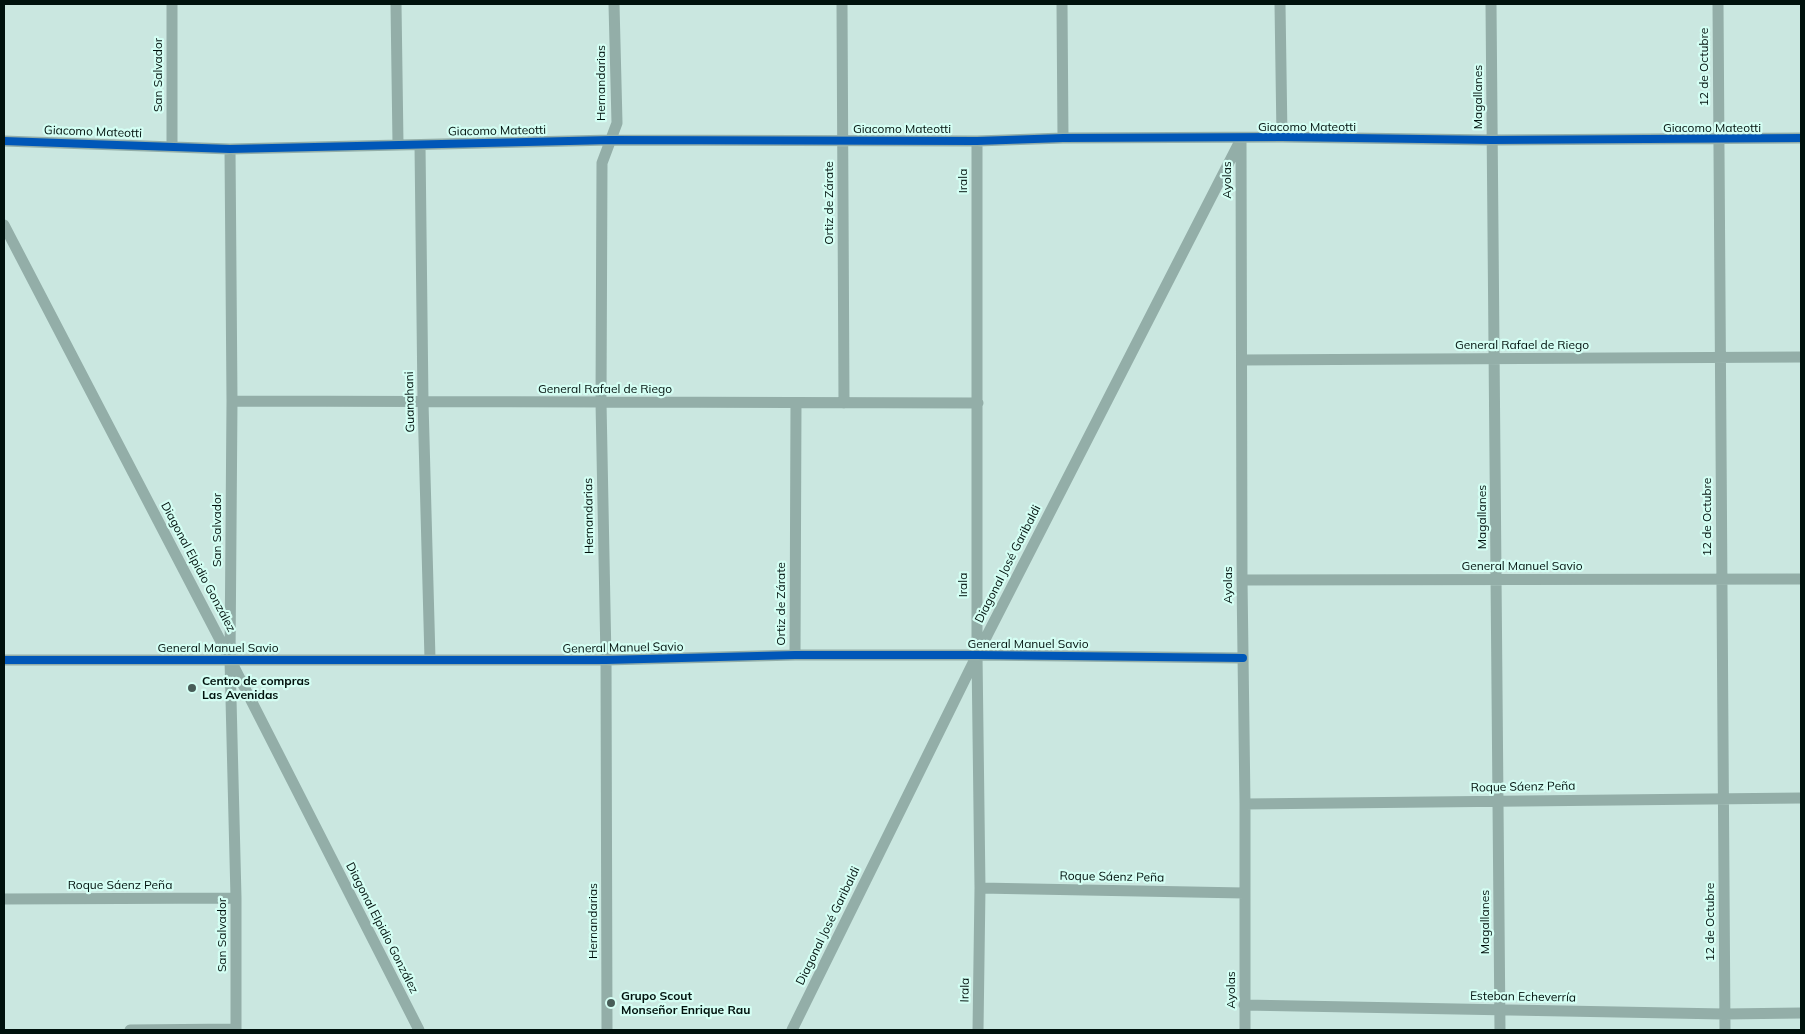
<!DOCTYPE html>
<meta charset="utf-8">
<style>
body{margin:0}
#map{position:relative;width:1805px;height:1034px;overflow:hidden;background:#cae7e0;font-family:Mulish,sans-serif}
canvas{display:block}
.frame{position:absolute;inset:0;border:5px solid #00110d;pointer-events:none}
</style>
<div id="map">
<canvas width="1805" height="1034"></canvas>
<div class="frame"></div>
</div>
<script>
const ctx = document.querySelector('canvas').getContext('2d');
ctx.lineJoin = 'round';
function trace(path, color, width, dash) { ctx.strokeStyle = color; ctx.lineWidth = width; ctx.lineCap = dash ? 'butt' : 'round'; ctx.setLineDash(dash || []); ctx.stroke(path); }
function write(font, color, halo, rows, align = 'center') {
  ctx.font = font + ' Mulish,sans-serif'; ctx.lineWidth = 4.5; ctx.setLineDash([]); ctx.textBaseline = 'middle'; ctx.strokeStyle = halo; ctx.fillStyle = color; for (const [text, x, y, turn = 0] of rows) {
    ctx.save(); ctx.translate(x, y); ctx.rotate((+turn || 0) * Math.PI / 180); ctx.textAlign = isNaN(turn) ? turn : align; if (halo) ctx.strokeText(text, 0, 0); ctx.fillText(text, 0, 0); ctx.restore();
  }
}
trace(new Path2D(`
 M 172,4 L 172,146
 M 396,4 L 398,144
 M 842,4 L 844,403
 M 1062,4 L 1063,138
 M 1280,4 L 1282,137
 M 1491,4 L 1500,1030
 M 1718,4 L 1725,1030
 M 1241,140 L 1242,580 L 1245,804 L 1245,1030
 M 4,141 L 230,149 L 611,140 L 977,141 L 1063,138 L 1282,137 L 1492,140 L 1801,138
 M 977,141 L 977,655 L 980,888 L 978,1030
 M 420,145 L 423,402 L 430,659
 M 230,149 L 232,401 L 230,659 L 236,898 L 236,1030
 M 4,225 L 230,659 L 419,1030
 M 1242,360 L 1801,357
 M 232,401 L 978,403
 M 1242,580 L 1801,579
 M 795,655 L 796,403
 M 4,660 L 606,660 L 795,655 L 977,655 L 1243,658
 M 1245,804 L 1801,798
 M 980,888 L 1244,893
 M 4,899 L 236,898
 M 1244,1005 L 1724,1014 L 1801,1013
 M 130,1030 L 236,1029
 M 607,1030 L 606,660 L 601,402 L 602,163 L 617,123 L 614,4
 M 792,1030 L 977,655 L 1241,139`), '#93aea8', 11);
trace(new Path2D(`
 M 4,141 L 230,149 L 611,140 L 977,141 L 1063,138 L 1282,137 L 1492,140 L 1801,138
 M 4,660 L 606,660 L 795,655 L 977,655 L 1243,658`), '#0057b8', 8);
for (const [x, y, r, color] of [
 [192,688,5,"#475c57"],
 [611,1003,5,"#475c57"]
]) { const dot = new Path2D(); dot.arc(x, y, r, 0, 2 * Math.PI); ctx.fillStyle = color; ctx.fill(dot); trace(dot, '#d4fef3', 2); }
write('12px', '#00110d', '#d4fef3', [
 ["12 de Octubre",1704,67,-90],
 ["San Salvador",158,75,-90],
 ["Hernandarias",601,83,-90],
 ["Magallanes",1478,97,-90],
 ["Giacomo Mateotti",1307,127],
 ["Giacomo Mateotti",1712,128],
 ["Giacomo Mateotti",902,129],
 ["Giacomo Mateotti",497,131,-1],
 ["Giacomo Mateotti",93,132,2],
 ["Ayolas",1227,180,-90],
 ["Irala",963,181,-90],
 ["Ortiz de Zárate",829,203,-90],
 ["General Rafael de Riego",1522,345],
 ["General Rafael de Riego",605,389],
 ["Guanahani",410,402,-91],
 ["Hernandarias",589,516,-91],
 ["Magallanes",1482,517,-90],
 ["12 de Octubre",1707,517,-90],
 ["San Salvador",217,530,-90],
 ["Diagonal José Garibaldi",1008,564,-63],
 ["General Manuel Savio",1522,566],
 ["Diagonal Elpidio González",198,567,62],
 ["Irala",963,585,-90],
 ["Ayolas",1228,585,-90],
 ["Ortiz de Zárate",781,604,-90],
 ["General Manuel Savio",1028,644],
 ["General Manuel Savio",218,648],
 ["General Manuel Savio",623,648,-1],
 ["Roque Sáenz Peña",1523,787,-1],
 ["Roque Sáenz Peña",1112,877,1],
 ["Roque Sáenz Peña",120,885],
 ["Hernandarias",593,921,-90],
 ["Magallanes",1485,922,-90],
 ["12 de Octubre",1710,922,-90],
 ["Diagonal José Garibaldi",828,926,-64],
 ["Diagonal Elpidio González",382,928,63],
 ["San Salvador",222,935,-90],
 ["Irala",965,990,-89],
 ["Ayolas",1231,990,-90],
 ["Esteban Echeverría",1523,997,1]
]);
write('bold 12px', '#00110d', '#d4fef3', [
 ["Centro de compras",202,681],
 ["Las Avenidas",202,695],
 ["Grupo Scout",621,996],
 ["Monseñor Enrique Rau",621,1010]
], 'left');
</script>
